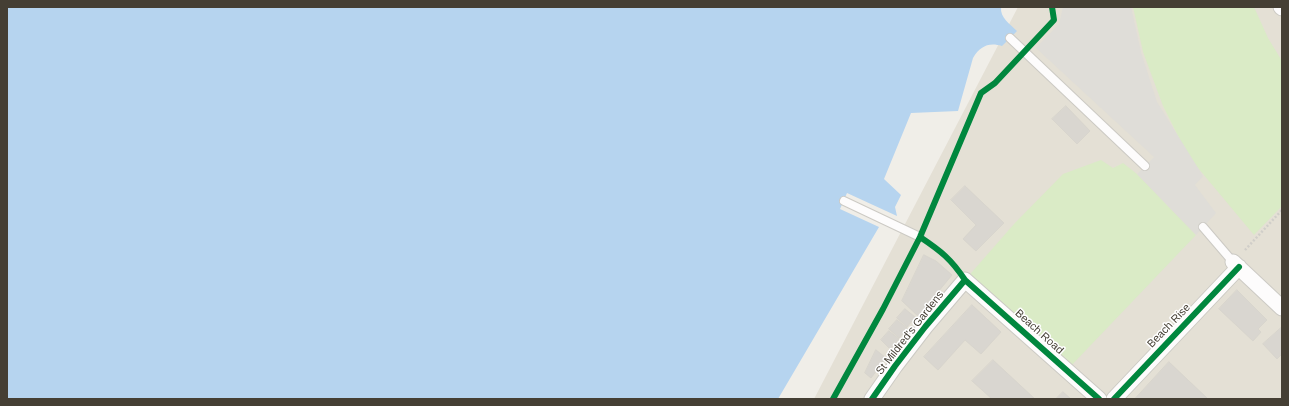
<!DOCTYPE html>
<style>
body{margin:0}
#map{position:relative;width:1289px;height:406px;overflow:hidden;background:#f0eee8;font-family:Helvetica,sans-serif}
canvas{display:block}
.frame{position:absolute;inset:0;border:8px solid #453f34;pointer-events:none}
</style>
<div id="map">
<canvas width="1289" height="406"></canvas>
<div class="frame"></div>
</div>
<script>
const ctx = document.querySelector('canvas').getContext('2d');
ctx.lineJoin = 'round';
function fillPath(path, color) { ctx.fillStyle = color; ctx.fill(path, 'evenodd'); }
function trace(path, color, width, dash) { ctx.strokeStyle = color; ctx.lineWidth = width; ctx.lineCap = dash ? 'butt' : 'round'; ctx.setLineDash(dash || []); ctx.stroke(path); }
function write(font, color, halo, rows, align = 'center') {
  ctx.font = font + ' Helvetica,sans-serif'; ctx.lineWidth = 3; ctx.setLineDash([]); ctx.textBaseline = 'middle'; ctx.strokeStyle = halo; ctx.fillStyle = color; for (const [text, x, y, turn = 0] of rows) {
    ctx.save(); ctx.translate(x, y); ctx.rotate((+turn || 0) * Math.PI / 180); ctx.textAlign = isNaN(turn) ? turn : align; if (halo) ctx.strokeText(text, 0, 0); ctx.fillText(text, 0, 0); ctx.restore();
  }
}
fillPath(new Path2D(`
 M 1018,7 L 1282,7 L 1282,399 L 814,399 Z`), '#e4e0d5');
fillPath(new Path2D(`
 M 1133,7 L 1254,7 L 1268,38 L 1282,61 L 1282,206 L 1254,235 L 1188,156 L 1163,106 L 1143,52 Z
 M 1101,160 L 1113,168 L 1123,163 L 1137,174 L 1196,235 L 1067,370 L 965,280 L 1014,224 L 1063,174 Z`), '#daebc6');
fillPath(new Path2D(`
 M 1063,7 L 1131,7 L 1141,52 L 1157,102 L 1203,176 L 1195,185 L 1216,213 L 1196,235 L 1137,174 L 1154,157 L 1036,48 L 1059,24 Z`), '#dfddd8');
fillPath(new Path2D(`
 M 7,7 L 1001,7 C 1000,18 1010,24 1017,31 L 1002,46 C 989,42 980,46 973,58 L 958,111 L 911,113 L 884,179 L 901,195 L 895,207 L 897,216 L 847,193 L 840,209 L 879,227 L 778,399 L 7,399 Z`), '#b6d4ef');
const building = new Path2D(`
 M 1066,106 L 1090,131 L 1077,144 L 1052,119 Z
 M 965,186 L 1004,223 L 976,251 L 963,239 L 976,225 L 951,200 Z
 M 924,255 L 936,261 L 952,275 L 918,316 L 902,301 Z
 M 1237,290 L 1267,320 L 1258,329 L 1261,332 L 1253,341 L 1219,309 Z
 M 972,305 L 1001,332 L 981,354 L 965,340 L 938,370 L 924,357 Z
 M 905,309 L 915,317 L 907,327 L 897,318 Z
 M 897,320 L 907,328 L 899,338 L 889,329 Z
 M 1282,327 L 1282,354 L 1277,359 L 1263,344 Z
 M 889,331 L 899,339 L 890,349 L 881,340 Z
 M 876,350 L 886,358 L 871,378 L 865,373 Z
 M 993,360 L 1035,399 L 992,399 L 972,381 Z
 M 1169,362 L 1208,399 L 1135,399 Z
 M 1063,392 L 1071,399 L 1056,399 Z`);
fillPath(building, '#d9d6d0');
trace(building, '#d8d5cd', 1);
const lane = new Path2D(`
 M 1010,38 L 1145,166
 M 844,201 L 920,237
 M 1203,227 L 1233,262`);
const street = new Path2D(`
 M 1281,7 L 1282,8
 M 1233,262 L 1282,308
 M 872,399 L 895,366 L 925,327 L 965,280 L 1099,399
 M 1114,399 L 1239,267`);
trace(lane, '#cccac4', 10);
trace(street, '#cccac4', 17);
trace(new Path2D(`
 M 1245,250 L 1282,210`), '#d0cec9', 2.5, [2, 2]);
trace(lane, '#fdfcfc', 8);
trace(street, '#fdfcfc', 15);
trace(new Path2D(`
 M 995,83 L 1054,20`), '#d0cec9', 2.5, [2, 2]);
trace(new Path2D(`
 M 920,237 C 941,251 951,259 965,280 L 1099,399
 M 833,399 L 883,309 L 920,237 L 981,93 L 995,83 L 1054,20 L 1052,7
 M 872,399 L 895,366 L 925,327 L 965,280
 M 1114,399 L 1239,267`), '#00873e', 6);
write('11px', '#453f34', '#fff', [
 ["Beach Rise",1169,326,-46],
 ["Beach Road",1039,332,42],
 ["St Mildred's Gardens",910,333,-52]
]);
</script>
